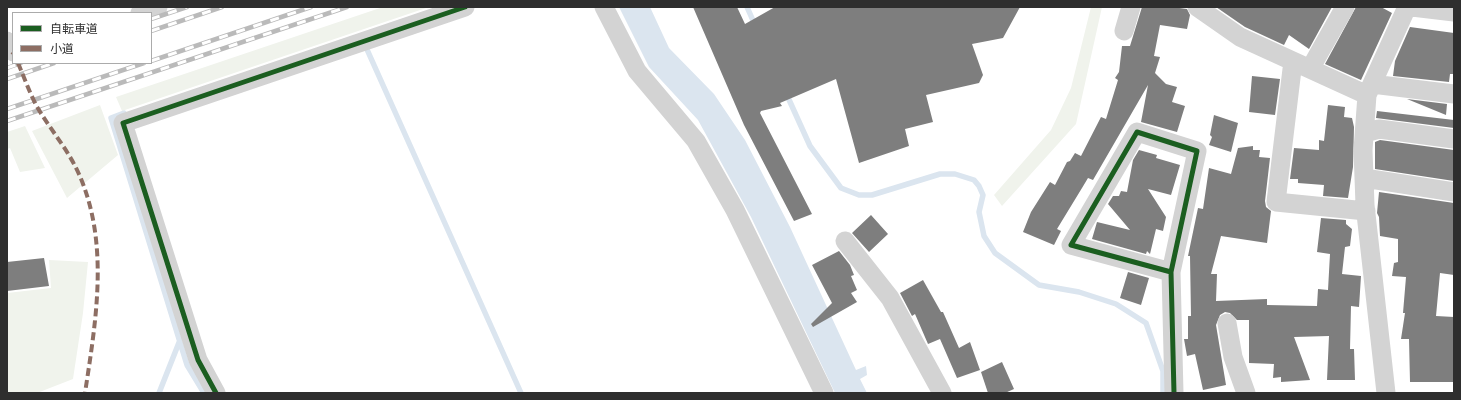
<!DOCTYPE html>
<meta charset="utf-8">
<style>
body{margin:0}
#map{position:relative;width:1461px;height:400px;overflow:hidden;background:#fff;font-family:"Noto Sans","Noto Sans JP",sans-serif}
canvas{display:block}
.frame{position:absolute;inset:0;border:8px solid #2e2e2e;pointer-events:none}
.legend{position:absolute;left:12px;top:12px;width:140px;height:52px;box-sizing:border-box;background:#fff;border:1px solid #ababab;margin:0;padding:5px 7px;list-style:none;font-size:12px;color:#2e2e2e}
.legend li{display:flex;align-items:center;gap:8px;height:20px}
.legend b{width:20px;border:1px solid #ababab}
</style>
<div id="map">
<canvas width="1461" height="400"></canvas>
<div class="frame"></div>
<ul class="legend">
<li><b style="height:5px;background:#1b5e20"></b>自転車道</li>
<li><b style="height:5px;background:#8d6e63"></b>小道</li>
</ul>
</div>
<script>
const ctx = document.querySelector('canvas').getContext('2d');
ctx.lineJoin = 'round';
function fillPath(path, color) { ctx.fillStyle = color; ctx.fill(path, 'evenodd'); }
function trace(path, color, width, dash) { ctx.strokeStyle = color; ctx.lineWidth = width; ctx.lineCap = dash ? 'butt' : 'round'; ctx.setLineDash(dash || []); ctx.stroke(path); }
fillPath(new Path2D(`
 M 383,7 L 429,7 L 122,111 L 116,97 Z
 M 1091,7 L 1102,7 L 1076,124 L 1002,206 L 994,195 L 1051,130 L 1071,88 Z
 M 100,105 L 118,155 L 67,198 L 32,131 Z
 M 25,126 L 45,168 L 20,172 L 10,148 L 7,149 L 7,132 Z
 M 49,260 L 88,262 L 83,313 L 73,379 L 37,393 L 7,393 L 7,293 L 51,288 Z`), '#f0f3ec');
fillPath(new Path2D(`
 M 619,7 L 650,7 L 669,48 L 714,94 L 745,140 L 790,227 L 856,370 L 866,366 L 867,375 L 860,379 L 867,393 L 835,393 L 751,217 L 698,120 L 649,67 Z`), '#dbe5ef');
trace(new Path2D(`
 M 747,7 L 755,25
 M 365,45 L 521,393
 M 786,93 L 810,146 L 841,188 L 859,195 L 872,195 L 940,174 L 955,174 L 974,180 L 979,186 L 983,195 L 979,212 L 984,236 L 995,253 L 1039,285 L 1079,292 L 1116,304 L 1146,323 L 1163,371 L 1163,393
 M 124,113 L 111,118 L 187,365 L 204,393
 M 159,393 L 180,340`), '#dbe5ef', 5.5);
fillPath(new Path2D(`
 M 693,7 L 737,7 L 745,24 L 775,7 L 1020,7 L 1003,38 L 972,44 L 983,75 L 979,83 L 926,95 L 933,122 L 905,129 L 909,146 L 859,163 L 836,79 L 780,103 L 782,106 L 761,111 L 760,113 L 812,214 L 794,221 L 744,125 Z
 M 1142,7 L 1172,7 L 1187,9 L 1190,15 L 1187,29 L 1160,25 L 1154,56 L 1160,57 L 1155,73 L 1166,84 L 1177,87 L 1172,102 L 1185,106 L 1177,132 L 1141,122 L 1148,85 L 1093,180 L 1088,178 L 1082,188 L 1057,229 L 1061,231 L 1054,245 L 1023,232 L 1031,212 L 1050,182 L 1055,185 L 1067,162 L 1070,161 L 1075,153 L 1081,156 L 1101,117 L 1106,119 L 1118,80 L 1115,78 L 1119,72 L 1122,46 L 1130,46 Z
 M 1216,7 L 1332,7 L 1309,49 L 1289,35 L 1284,45 L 1245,27 Z
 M 1356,7 L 1381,7 L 1392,13 L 1361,80 L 1325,64 Z
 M 1410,27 L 1454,33 L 1454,74 L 1450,74 L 1449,82 L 1393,76 L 1395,61 Z
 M 1252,76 L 1280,79 L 1275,115 L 1249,112 Z
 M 1407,99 L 1447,104 L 1446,115 Z
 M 1328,105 L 1345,107 L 1344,117 L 1352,118 L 1354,127 L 1353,167 L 1348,198 L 1323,196 L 1324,185 L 1298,183 L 1298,179 L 1290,179 L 1294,148 L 1319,150 L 1319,140 L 1324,141 Z
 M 1377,111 L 1454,120 L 1454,128 L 1376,118 Z
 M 1214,115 L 1238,123 L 1231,152 L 1209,145 L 1212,137 L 1210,135 Z
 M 1380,140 L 1454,150 L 1454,181 L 1375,169 L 1375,142 Z
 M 1253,146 L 1253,150 L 1260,150 L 1259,157 L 1270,158 L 1265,201 L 1266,207 L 1271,211 L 1267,243 L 1221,236 L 1211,274 L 1217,274 L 1216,301 L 1267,299 L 1267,305 L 1317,306 L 1318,289 L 1328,290 L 1330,254 L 1317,252 L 1321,218 L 1346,220 L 1346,224 L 1352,229 L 1350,246 L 1345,247 L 1342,274 L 1361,276 L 1359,307 L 1351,306 L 1350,349 L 1354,349 L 1355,380 L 1327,380 L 1329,336 L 1294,337 L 1310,380 L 1281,382 L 1281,377 L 1273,378 L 1274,364 L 1249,363 L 1249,320 L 1237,320 L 1230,313 L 1225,312 L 1220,315 L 1216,325 L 1226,385 L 1203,390 L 1195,354 L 1187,356 L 1184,339 L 1188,339 L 1188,316 L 1191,316 L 1190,256 L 1188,256 L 1198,208 L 1203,209 L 1209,168 L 1231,174 L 1238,148 Z
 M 1139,150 L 1157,155 L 1156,158 L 1180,165 L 1171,195 L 1148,189 L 1166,217 L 1163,231 L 1156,229 L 1150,254 L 1147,251 L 1146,254 L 1092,239 L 1097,222 L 1130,230 L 1108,204 L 1113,196 L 1119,196 L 1121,191 L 1127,192 L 1133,160 Z
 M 1379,192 L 1454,203 L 1454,275 L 1440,273 L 1436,316 L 1454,317 L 1454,382 L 1410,382 L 1409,339 L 1401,339 L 1405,313 L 1403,313 L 1406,277 L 1392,276 L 1394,263 L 1398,262 L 1398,239 L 1380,236 L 1379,217 L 1377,213 Z
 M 871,215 L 888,234 L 869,252 L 852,233 Z
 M 839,251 L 850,265 L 854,275 L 851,276 L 857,290 L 851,293 L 857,302 L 813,327 L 811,324 L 832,303 L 812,265 Z
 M 44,258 L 49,286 L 7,291 L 7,262 Z
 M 1128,272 L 1149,278 L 1141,305 L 1120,298 Z
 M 923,280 L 941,312 L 943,312 L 959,348 L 970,342 L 980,370 L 957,378 L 940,339 L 928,344 L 915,314 L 912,316 L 900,293 Z
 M 1002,362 L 1014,389 L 1005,393 L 988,393 L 981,372 Z`), '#7e7e7e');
trace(new Path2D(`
 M 604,7 L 637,71 L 696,141 L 735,210 L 824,393
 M 1197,7 L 1240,37 L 1367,95
 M 1412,7 L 1454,12
 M 140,13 L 158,7
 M 1124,31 L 1131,7
 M 7,41 L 13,52
 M 1293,61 L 1276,202 L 1366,211
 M 1310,69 L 1345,7
 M 1372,84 L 1454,94
 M 1365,133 L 1379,129 L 1454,139
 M 1364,178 L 1454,192
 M 845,241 L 890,298 L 942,393
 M 1171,272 L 1071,245 L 1137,132 L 1197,151 L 1171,272 L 1174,393
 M 1227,323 L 1233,357 L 1246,393
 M 216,393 L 198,360 L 123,123 L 465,7
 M 1386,393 L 1365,205 L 1363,150 L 1367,95 L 1407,7`), '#d3d3d3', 19);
const rail = new Path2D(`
 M 151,19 L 187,7
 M 151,31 L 222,7
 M 151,61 L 311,7
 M 7,68 L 21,63
 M 7,79 L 54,63
 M 7,109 L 144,63
 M 7,121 L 347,7`);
trace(rail, '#bababa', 4.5);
trace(rail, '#fff', 3, [9]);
trace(new Path2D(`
 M 12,52 L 13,53
 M 18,63 C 24,77 29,91 36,105 C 49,128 67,148 78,172 C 110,242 96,320 85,393`), '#8d6e63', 4, [8, 4]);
trace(new Path2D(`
 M 1171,272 L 1071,245 L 1137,132 L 1197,151 L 1171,272 L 1174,393
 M 216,393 L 198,360 L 123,123 L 465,7`), '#1b5e20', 5);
</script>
